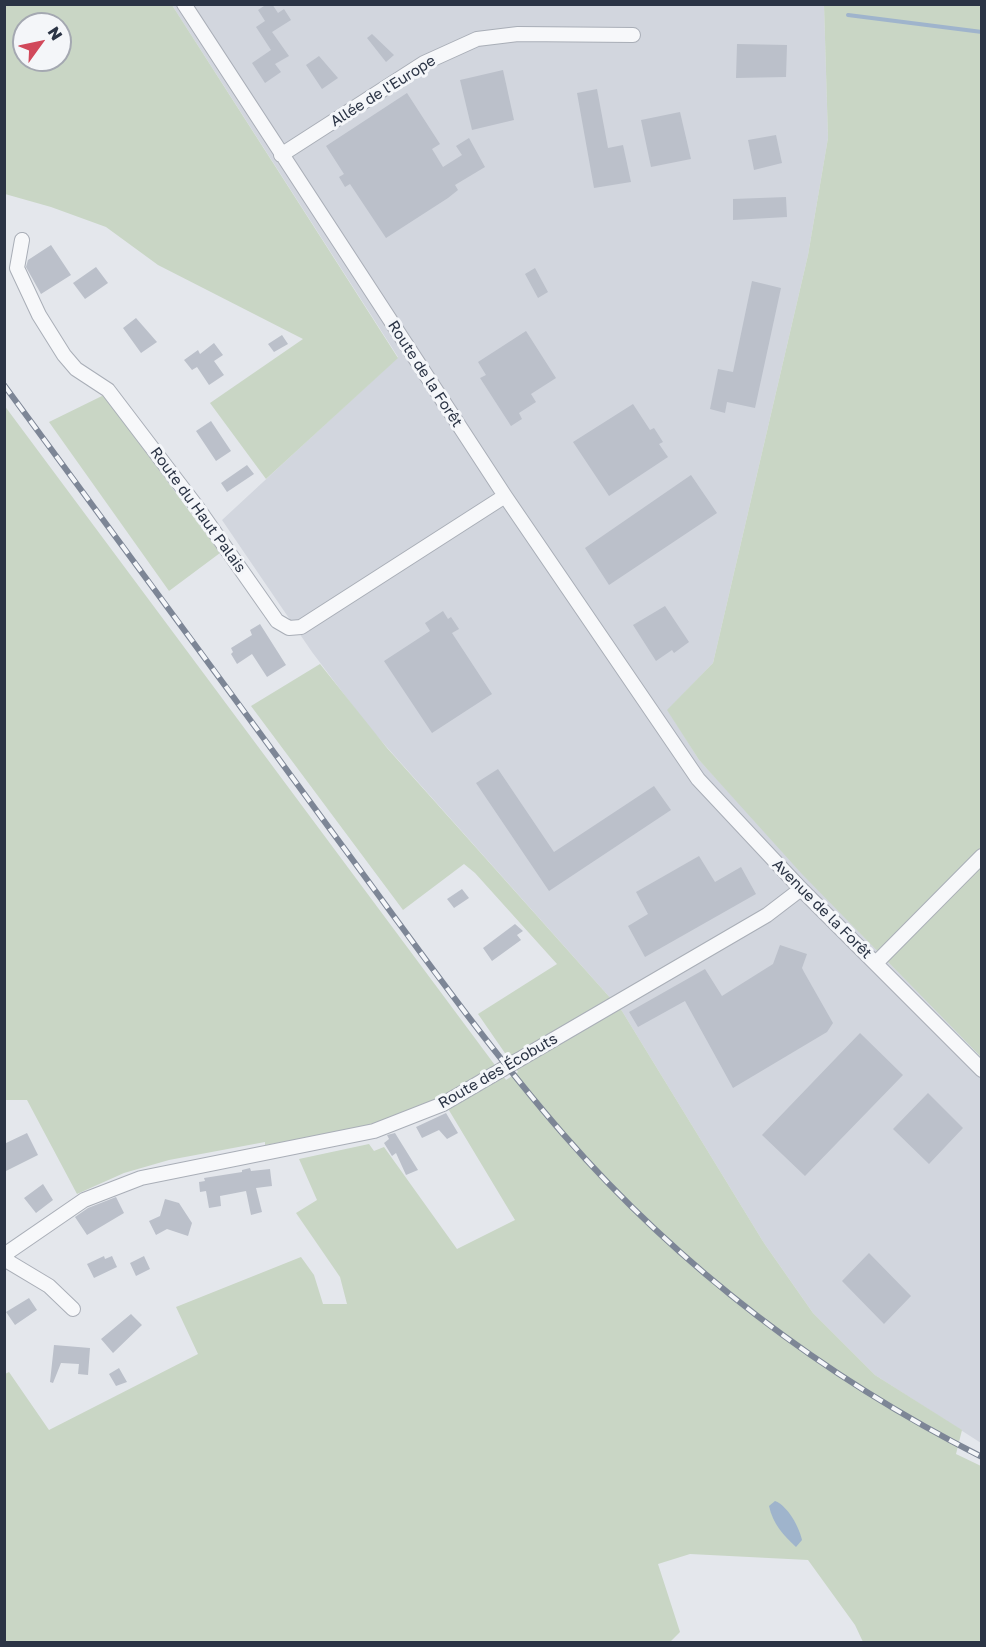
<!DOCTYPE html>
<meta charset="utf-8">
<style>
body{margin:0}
#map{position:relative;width:986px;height:1647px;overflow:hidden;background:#e4e7ec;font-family:"Golos Text",sans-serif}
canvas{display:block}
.frame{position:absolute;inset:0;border:6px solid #2b3445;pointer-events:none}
.north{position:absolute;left:12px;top:12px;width:60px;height:60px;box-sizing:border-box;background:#f4f6f9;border:2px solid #a4a8b1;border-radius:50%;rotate:57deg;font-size:16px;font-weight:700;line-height:24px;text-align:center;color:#2b3445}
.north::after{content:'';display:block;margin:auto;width:21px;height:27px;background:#d1495b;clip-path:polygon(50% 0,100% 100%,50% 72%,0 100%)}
</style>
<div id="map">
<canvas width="986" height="1647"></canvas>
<div class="frame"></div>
<div class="north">N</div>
</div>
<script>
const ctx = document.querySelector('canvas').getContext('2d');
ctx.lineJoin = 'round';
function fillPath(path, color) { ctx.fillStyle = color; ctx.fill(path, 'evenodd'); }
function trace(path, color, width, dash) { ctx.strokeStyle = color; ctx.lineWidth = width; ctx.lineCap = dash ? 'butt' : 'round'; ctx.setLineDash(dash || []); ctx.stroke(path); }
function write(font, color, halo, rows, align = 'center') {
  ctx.font = font + ' "Golos Text",sans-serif'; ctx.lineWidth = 6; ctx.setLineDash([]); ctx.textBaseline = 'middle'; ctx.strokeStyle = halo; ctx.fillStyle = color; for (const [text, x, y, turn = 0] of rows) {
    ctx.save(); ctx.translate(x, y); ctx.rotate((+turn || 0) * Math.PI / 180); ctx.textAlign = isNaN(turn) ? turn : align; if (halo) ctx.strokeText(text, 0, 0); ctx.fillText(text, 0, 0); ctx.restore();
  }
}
fillPath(new Path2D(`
 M 172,5 L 824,5 L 828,138 L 808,255 L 713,663 L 668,710 L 699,760 L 857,930 L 981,1057 L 981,1443 L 875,1375 L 813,1313 L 764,1243 L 622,1011 L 368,726 L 312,652 L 222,520 L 398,357 Z`), '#d2d6de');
fillPath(new Path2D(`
 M 4,5 L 172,5 L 398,358 L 266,479 L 210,403 L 303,339 L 158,265 L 106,227 L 51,207 L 5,194 ZM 24,24 L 60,24 L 60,60 L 24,60 Z
 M 824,5 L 981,5 L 981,1057 L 801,873 L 699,760 L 667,710 L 713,663 L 808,255 L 828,138 Z
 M 104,395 L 220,553 L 169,591 L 49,422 Z
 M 4,405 L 506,1080 L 518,1072 L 478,1014 L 557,964 L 475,873 L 464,864 L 403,910 L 251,706 L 320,664 L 387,748 L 622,1011 L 764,1243 L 813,1313 L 875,1375 L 962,1430 L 956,1454 L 981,1466 L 981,1642 L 863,1642 L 855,1625 L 808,1560 L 690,1554 L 658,1564 L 680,1632 L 670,1642 L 5,1642 L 5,1374 L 9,1372 L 49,1430 L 198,1354 L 176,1307 L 301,1257 L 314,1275 L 323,1304 L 347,1304 L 340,1277 L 296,1213 L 317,1200 L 299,1159 L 369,1144 L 374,1151 L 384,1147 L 457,1249 L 515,1220 L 441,1097 L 395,1118 L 341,1133 L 265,1145 L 265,1142 L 169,1160 L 124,1173 L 77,1194 L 27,1100 L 5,1100 Z`), '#c9d6c5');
fillPath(new Path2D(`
 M 775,1501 C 788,1506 799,1527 802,1540 L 796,1547 C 783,1535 773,1524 769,1506 Z`), '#9fb4cc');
trace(new Path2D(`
 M 848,15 L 982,32`), '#9fb4cc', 4);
fillPath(new Path2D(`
 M 267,4 L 272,4 L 278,13 L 284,9 L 291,20 L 272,32 L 289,56 L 275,64 L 281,72 L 265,83 L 252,63 L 271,50 L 256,27 L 265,21 L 258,10 Z
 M 372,34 L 394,55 L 386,62 L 367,38 Z
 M 737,44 L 787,45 L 786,77 L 736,78 Z
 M 319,56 L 338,78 L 322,89 L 306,65 Z
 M 503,70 L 514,120 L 472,130 L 460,80 Z
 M 597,89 L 608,148 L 623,145 L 631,182 L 594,188 L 577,93 Z
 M 407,93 L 440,144 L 432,149 L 443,167 L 462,155 L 456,146 L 469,138 L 485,167 L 455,185 L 458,190 L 448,198 L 386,238 L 350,184 L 345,187 L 339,177 L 344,174 L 326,146 Z
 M 680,112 L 691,159 L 651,167 L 641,120 Z
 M 776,135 L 782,163 L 754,170 L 748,140 Z
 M 786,197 L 787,217 L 733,220 L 733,199 Z
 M 51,245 L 71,275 L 41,294 L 26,267 L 28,260 Z
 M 96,267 L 108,283 L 85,299 L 73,283 Z
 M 535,268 L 548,292 L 538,298 L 525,274 Z
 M 752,281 L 781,288 L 755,408 L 727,402 L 725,413 L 710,409 L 718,369 L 733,372 Z
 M 136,318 L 157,342 L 141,353 L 123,328 Z
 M 526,331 L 556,378 L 531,394 L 536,402 L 519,413 L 522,419 L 511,426 L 480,378 L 486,375 L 478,362 Z
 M 282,335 L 288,344 L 274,352 L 268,344 Z
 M 214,343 L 223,355 L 214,361 L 224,375 L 209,385 L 197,367 L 192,370 L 184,360 L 198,350 L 200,354 Z
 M 633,404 L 650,430 L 654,428 L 663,442 L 659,444 L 668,457 L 609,496 L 573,442 Z
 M 211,421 L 231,451 L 216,461 L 196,431 Z
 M 247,465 L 254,474 L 227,492 L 221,483 Z
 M 691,475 L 717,513 L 609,585 L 585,548 Z
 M 665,606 L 689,642 L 674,653 L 672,650 L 656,661 L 633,625 Z
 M 443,611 L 448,619 L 451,617 L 459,629 L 452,633 L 492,694 L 432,733 L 384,661 L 430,631 L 425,623 Z
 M 260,624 L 286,665 L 267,677 L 252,654 L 237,664 L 231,654 L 233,652 L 231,648 L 252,635 L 250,630 Z
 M 498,769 L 554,852 L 654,786 L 671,810 L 549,891 L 476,783 Z
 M 699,856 L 715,882 L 741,867 L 756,894 L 645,957 L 628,926 L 648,914 L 636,892 Z
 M 462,889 L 469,898 L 454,908 L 447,899 Z
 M 515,924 L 523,931 L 517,935 L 521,940 L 492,961 L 483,948 Z
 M 780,945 L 807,954 L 802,968 L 804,972 L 833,1023 L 827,1032 L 733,1088 L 685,1001 L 638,1027 L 629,1012 L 705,969 L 722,996 L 773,964 Z
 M 860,1033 L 903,1075 L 805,1176 L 762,1135 Z
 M 928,1093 L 963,1128 L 929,1164 L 893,1129 Z
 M 446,1113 L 458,1133 L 447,1139 L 439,1130 L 422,1138 L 416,1127 Z
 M 27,1133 L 38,1155 L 4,1172 L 4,1144 Z
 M 395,1133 L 418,1170 L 406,1175 L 396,1153 L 392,1156 L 384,1143 L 389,1139 L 387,1135 Z
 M 250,1168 L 251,1171 L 270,1169 L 272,1186 L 256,1188 L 262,1212 L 251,1215 L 246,1191 L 220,1196 L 221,1206 L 209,1208 L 206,1191 L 200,1192 L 199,1182 L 205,1181 L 204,1178 L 242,1172 L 242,1170 Z
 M 43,1184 L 53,1200 L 36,1213 L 24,1198 Z
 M 116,1197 L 124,1213 L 87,1235 L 75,1217 L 88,1208 Z
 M 165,1199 L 179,1203 L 192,1223 L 188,1236 L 167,1229 L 156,1235 L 149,1221 L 160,1216 Z
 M 869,1253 L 911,1296 L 884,1324 L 842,1281 Z
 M 104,1256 L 105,1259 L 112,1256 L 117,1267 L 94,1278 L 87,1264 Z
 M 144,1256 L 150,1269 L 136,1276 L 130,1263 Z
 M 29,1298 L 37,1310 L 15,1325 L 6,1312 Z
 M 131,1314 L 142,1325 L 113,1353 L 101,1339 Z
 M 54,1345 L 90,1348 L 88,1375 L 78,1374 L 79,1364 L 61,1363 L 53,1383 L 50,1382 Z
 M 119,1368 L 127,1382 L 116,1386 L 109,1374 Z`), '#bbc0ca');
const street = new Path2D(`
 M 184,4 L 505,496 L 698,779 L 801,889 L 982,1070
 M 281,155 L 424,63 L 477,39 L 518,34 L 633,35
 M 22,240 L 17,268 L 39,315 L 64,355 L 76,369 L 108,390 L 197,507 L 277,621 L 289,628 L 301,627 L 505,496
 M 876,963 L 982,856
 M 4,1255 L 84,1200 L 141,1178 L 374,1131 L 443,1104 L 767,915 L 801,889
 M 4,1259 L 49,1286 L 73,1309`);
trace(street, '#a9aeb7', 16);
trace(street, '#f7f8fa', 14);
const rail = new Path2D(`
 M 4,385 C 112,532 220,678 327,825 C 404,929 479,1037 564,1135 C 680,1268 824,1377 982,1457`);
trace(rail, '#7d8696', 6);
trace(rail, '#f4f6f9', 4, [11]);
write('15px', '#2b3445', '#f4f6f9', [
 ["Allée de l'Europe",383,91,-32],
 ["Route de la Forêt",425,374,57],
 ["Route du Haut Palais",198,510,54],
 ["Avenue de la Forêt",822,909,45],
 ["Route des Écobuts",498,1071,-30]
]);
</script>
